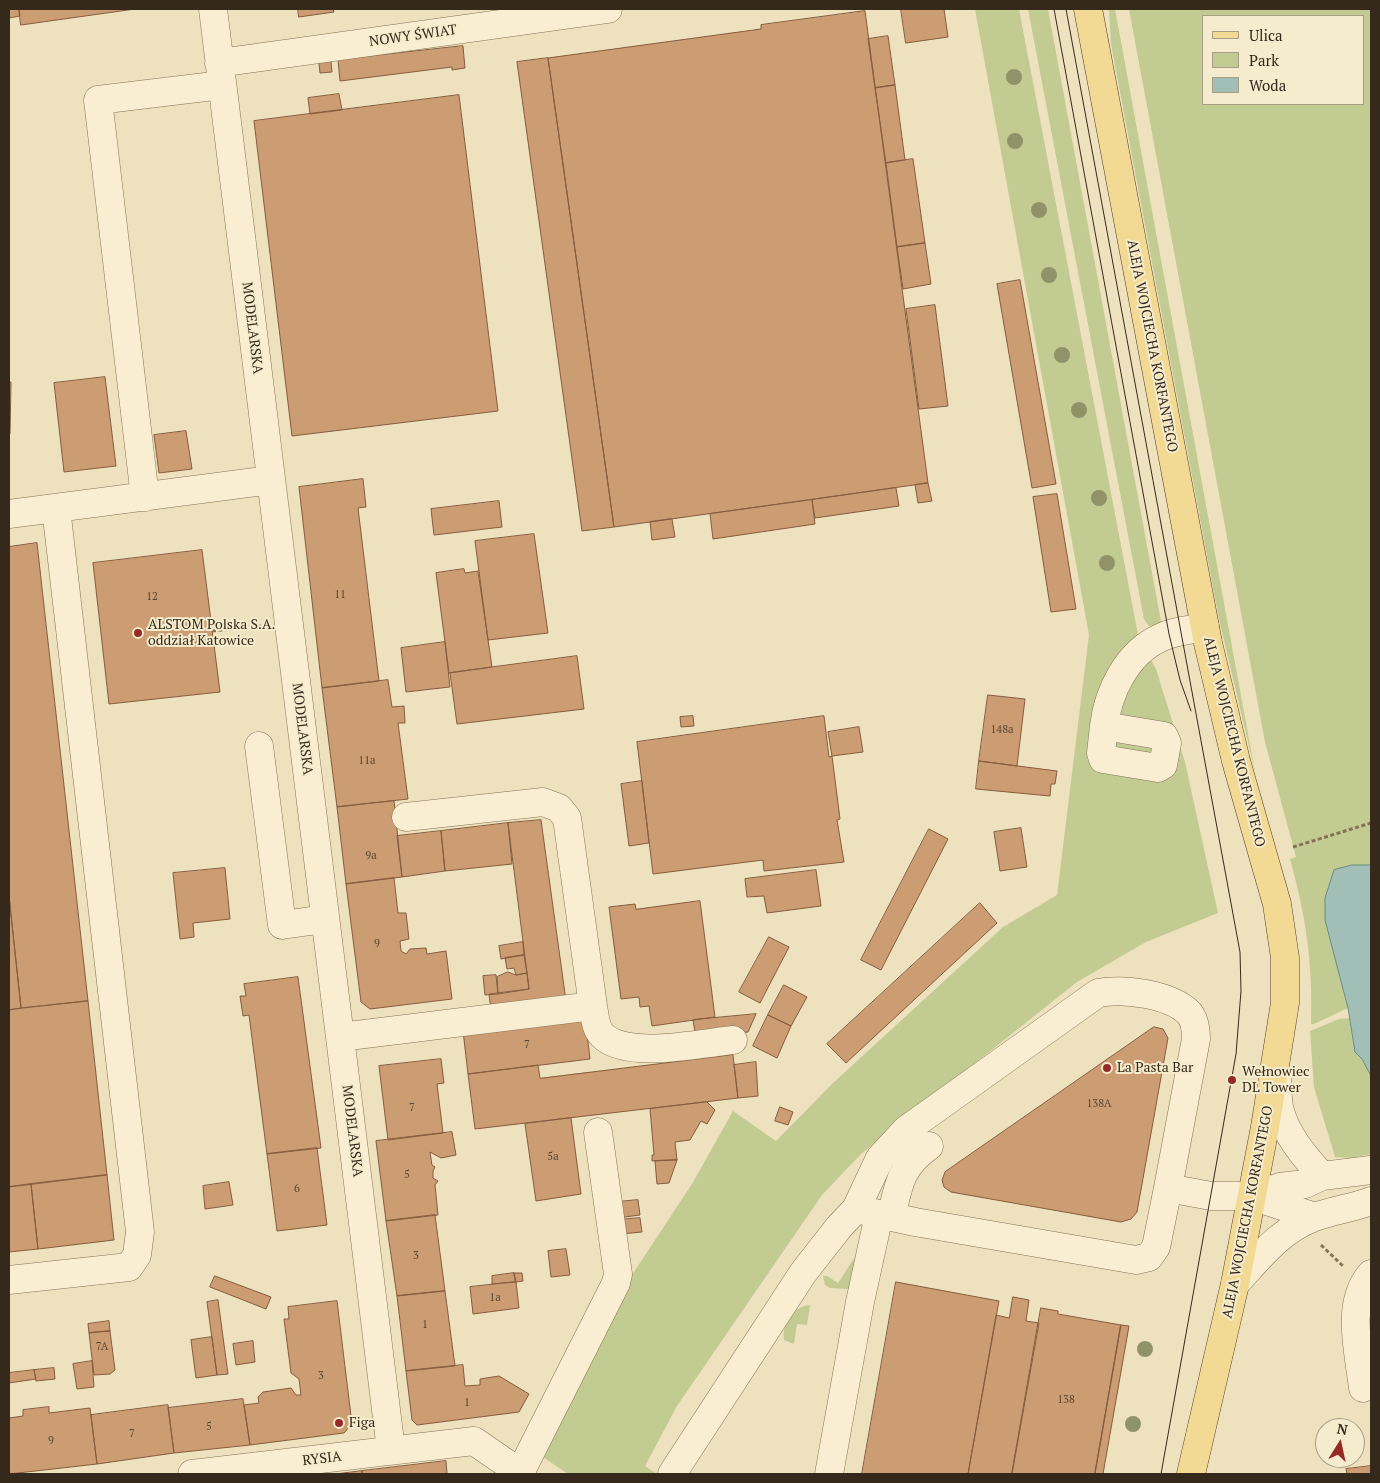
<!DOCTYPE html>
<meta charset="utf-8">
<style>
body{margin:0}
#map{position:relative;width:1380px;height:1483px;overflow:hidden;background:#eee1be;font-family:"PT Serif",serif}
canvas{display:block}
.frame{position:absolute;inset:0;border:10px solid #35291b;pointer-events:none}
.legend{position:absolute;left:1202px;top:15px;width:162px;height:90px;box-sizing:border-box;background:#f5ebcd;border:1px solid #a89d86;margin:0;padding:6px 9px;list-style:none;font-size:15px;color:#35291b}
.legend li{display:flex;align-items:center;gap:10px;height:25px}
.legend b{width:25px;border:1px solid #a89d86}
.north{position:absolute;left:1315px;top:1418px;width:50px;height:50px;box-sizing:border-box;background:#f5ebcd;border:1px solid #a89d86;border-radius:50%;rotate:10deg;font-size:14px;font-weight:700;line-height:20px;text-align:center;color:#35291b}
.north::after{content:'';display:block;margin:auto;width:18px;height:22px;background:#942b27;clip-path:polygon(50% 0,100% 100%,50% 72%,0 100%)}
</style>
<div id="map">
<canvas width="1380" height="1483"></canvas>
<div class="frame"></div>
<ul class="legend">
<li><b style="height:6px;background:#f2d994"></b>Ulica</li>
<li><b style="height:14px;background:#c2cb92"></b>Park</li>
<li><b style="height:14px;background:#a1bfb7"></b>Woda</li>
</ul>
<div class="north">N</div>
</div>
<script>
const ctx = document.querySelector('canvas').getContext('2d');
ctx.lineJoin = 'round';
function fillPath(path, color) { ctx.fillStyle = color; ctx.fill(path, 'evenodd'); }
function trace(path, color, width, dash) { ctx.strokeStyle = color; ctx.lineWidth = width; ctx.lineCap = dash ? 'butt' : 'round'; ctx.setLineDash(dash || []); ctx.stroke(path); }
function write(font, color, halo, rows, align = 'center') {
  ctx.font = font + ' "PT Serif",serif'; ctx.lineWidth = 4; ctx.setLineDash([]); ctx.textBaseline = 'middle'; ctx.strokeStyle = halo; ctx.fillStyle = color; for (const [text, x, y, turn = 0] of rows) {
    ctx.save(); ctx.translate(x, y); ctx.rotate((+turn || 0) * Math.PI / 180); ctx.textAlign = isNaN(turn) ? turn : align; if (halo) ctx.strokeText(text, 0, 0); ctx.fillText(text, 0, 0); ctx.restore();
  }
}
fillPath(new Path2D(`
 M 975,9 L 1019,9 L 1139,640 L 1156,669 L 1185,762 L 1218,913 L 1146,942 L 1077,982 L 861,1154 L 822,1195 L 677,1406 L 645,1466 L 657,1474 L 568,1474 L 537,1453 L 626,1284 L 692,1184 L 733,1111 L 776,1141 L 833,1083 L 1003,927 L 1057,895 L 1089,635 Z
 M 1028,9 L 1048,9 L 1162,627 L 1154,629 L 1148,625 L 1144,619 Z
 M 1109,9 L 1115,9 L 1255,772 L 1219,619 L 1111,44 Z
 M 1129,9 L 1371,9 L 1371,865 L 1352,865 L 1343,991 L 1348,1008 L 1314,1024 L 1311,1024 C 1313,963 1306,917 1290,859 L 1296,857 L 1265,742 ZM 1204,16 L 1364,16 L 1364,104 L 1204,104 Z
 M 1349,1018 L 1355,1052 L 1362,1059 L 1371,1076 L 1371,1154 L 1352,1158 L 1335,1157 L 1314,1087 L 1310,1031 L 1339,1019 Z
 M 860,1249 L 854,1285 L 849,1289 L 830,1288 L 825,1285 L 823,1276 L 827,1276 L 838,1283 Z
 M 810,1305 L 807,1325 L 797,1324 L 794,1344 L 784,1340 C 781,1324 794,1306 810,1305 Z`), '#c2cb92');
const water = new Path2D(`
 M 1352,865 L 1371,865 L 1371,1076 L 1362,1059 L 1355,1052 L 1348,1008 L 1325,920 L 1325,898 L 1334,870 Z`);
fillPath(water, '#a1bfb7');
trace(water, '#698c85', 1);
const building = new Path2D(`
 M 9,9 L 19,9 L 20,16 L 9,18 Z
 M 19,9 L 135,9 L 21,25 Z
 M 298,9 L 333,9 L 334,12 L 299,17 Z
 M 901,9 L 944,9 L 948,37 L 906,43 Z
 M 865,11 L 928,483 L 614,527 L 548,58 L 761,29 L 761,25 Z
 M 888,36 L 895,85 L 875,88 L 868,39 Z
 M 463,46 L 465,68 L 452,70 L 452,67 L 340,81 L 338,60 Z
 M 548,58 L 614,527 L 582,531 L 517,62 Z
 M 331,62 L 332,72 L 320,73 L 319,63 Z
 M 895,85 L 905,160 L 886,163 L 875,88 Z
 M 339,94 L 342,110 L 310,114 L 308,98 Z
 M 459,95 L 498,411 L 292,436 L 254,121 Z
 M 913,159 L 925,243 L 897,247 L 886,163 Z
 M 925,243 L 931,284 L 903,289 L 897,247 Z
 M 1020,280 L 1056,484 L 1032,488 L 997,284 Z
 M 935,305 L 948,406 L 919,409 L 906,309 Z
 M 105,377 L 116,466 L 64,472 L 54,383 Z
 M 9,382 L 11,382 L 10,434 L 9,434 Z
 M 186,431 L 192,469 L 159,473 L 154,435 Z
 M 363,479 L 366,507 L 358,508 L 379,681 L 322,688 L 299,487 Z
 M 928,483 L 932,501 L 918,503 L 915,485 Z
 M 896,488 L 899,506 L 815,518 L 812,500 Z
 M 1057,494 L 1076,609 L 1051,612 L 1033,497 Z
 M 812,500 L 815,524 L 713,539 L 710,514 Z
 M 499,501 L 502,527 L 434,535 L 431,509 Z
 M 672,519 L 675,537 L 652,540 L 650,522 Z
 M 534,534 L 548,633 L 488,640 L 475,541 Z
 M 37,543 L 88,1001 L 21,1008 L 9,896 L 9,547 Z
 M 202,550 L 220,692 L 109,704 L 93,563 Z
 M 464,569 L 465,573 L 478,571 L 492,667 L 449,673 L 436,573 Z
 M 445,642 L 450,687 L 406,692 L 401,648 Z
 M 577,656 L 584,709 L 457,724 L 450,673 Z
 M 388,680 L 392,707 L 404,706 L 405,723 L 398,723 L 408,799 L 337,807 L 322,688 Z
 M 988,695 L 1025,699 L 1017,766 L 979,761 Z
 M 693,716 L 694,726 L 681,727 L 680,717 Z
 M 824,716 L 829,757 L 832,756 L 840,819 L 837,820 L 844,862 L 764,871 L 763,860 L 653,874 L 637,742 Z
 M 859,727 L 863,752 L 832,756 L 828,732 Z
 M 979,761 L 1057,771 L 1055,784 L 1051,784 L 1050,796 L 976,789 Z
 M 642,781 L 649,843 L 629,846 L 621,784 Z
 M 394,801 L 402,877 L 346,884 L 337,807 Z
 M 541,820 L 566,1001 L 491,1010 L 489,994 L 529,989 L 508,823 Z
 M 508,823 L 512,864 L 445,871 L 441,831 Z
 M 1021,828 L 1027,867 L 1000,871 L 994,832 Z
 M 929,829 L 948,839 L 881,970 L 861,960 Z
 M 441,831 L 445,871 L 402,877 L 397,836 Z
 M 225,868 L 230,919 L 193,923 L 194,937 L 180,939 L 173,873 Z
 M 816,870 L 821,906 L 767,913 L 764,896 L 747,897 L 745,879 Z
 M 394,878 L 398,913 L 406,913 L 409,939 L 400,941 L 401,951 L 406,954 L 410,949 L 426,948 L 427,954 L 446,951 L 452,999 L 370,1009 L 361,1002 L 346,884 Z
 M 9,896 L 21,1008 L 9,1010 Z
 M 700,901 L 715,1017 L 652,1026 L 649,1006 L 640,1007 L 639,997 L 621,999 L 609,907 L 635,904 L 636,909 Z
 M 980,903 L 997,923 L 846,1063 L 827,1044 Z
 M 769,937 L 789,947 L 760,1003 L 739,992 Z
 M 523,942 L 524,955 L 501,959 L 499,946 Z
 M 524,955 L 527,973 L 516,975 L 514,968 L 507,969 L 505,958 Z
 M 508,972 L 516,975 L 527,973 L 529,989 L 498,994 L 497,977 Z
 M 496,975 L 498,994 L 485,995 L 483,976 Z
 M 298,977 L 321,1148 L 267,1154 L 249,1015 L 243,1016 L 240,996 L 246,996 L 244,984 Z
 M 784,985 L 807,997 L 791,1026 L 768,1015 Z
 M 88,1001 L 107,1175 L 9,1187 L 9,1010 Z
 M 756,1014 L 748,1032 L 696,1038 L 693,1020 Z
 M 768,1015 L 791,1026 L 777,1058 L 753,1046 Z
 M 585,1017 L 590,1059 L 468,1074 L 463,1031 Z
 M 1154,1027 L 1163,1029 L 1168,1038 L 1137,1212 L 1131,1219 L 1121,1222 L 951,1192 L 944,1187 L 942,1180 L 945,1172 Z
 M 733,1055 L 738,1098 L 475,1129 L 468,1074 L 538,1065 L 540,1078 Z
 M 441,1059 L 444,1083 L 437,1084 L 443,1133 L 388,1140 L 379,1066 Z
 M 756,1062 L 758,1096 L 738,1098 L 734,1065 Z
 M 707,1102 L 715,1110 L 707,1124 L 701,1121 L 690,1140 L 675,1142 L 677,1160 L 652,1161 L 652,1155 L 654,1155 L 650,1109 Z
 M 780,1107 L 793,1112 L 788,1125 L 775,1121 Z
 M 571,1118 L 581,1194 L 536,1201 L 525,1124 Z
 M 452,1132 L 456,1155 L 441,1158 L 430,1152 L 432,1165 L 435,1167 L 433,1171 L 433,1178 L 438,1181 L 435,1185 L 438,1215 L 386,1221 L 376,1141 Z
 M 317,1148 L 327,1225 L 277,1231 L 267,1154 Z
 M 677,1160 L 669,1183 L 657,1184 L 655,1161 Z
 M 107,1175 L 114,1240 L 38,1249 L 31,1184 Z
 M 229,1182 L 233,1205 L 205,1209 L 203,1186 Z
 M 31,1184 L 38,1249 L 9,1252 L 9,1187 Z
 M 638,1200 L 640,1215 L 618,1218 L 617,1202 Z
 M 435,1215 L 445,1291 L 397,1296 L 386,1221 Z
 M 640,1218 L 642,1232 L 620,1234 L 618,1220 Z
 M 566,1249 L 570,1275 L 551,1277 L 548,1251 Z
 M 514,1273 L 516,1282 L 492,1284 L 492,1276 Z
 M 514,1273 L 522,1273 L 523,1281 L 516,1282 Z
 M 215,1276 L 271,1297 L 266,1309 L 210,1287 Z
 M 516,1282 L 519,1308 L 473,1314 L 470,1287 Z
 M 896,1282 L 999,1301 L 968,1474 L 862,1474 Z
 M 445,1291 L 455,1366 L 406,1371 L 397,1296 Z
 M 1013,1297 L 1029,1300 L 1026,1321 L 1039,1323 L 1012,1474 L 968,1474 L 996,1315 L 1009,1318 Z
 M 218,1300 L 228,1374 L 217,1375 L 207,1302 Z
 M 337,1301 L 352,1424 L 344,1433 L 250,1445 L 244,1405 L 259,1403 L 258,1397 L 263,1392 L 291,1388 L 296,1395 L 301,1395 L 299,1379 L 291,1373 L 284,1319 L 289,1319 L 288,1307 Z
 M 1041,1308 L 1058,1311 L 1058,1314 L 1121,1325 L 1095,1474 L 1012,1474 Z
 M 109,1321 L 110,1331 L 89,1333 L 88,1324 Z
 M 1121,1325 L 1129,1326 L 1103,1474 L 1095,1474 Z
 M 110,1331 L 115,1370 L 110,1374 L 94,1375 L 89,1333 Z
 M 212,1337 L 217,1375 L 196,1378 L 191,1340 Z
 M 253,1341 L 255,1362 L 236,1365 L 233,1344 Z
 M 92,1361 L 94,1387 L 77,1389 L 73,1364 Z
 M 463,1365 L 465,1386 L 480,1385 L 480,1379 L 499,1376 L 529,1394 L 519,1412 L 417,1425 L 412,1420 L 406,1371 Z
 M 54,1368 L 55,1379 L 36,1381 L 34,1370 Z
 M 34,1370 L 36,1379 L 9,1383 L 9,1373 Z
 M 243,1399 L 250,1445 L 174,1453 L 168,1408 Z
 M 168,1405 L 174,1453 L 97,1464 L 91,1415 Z
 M 49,1407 L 49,1413 L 90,1408 L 97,1464 L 9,1474 L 9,1418 L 23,1416 L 23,1410 Z
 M 446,1461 L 447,1474 L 362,1474 L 362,1471 Z
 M 1371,1466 L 1371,1474 L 1347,1474 L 1346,1469 Z
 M 362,1471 L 362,1474 L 336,1474 Z`);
fillPath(building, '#cc9c73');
trace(building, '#855c3d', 1);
const minor = new Path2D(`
 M 213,9 L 391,1450
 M 219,63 L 608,9
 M 145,497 L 98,100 L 222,85
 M 9,514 L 271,480
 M 1104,726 L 1164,736 L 1167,743 L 1163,765 L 1158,768 L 1103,759 L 1101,753 L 1104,726 C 1108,692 1127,653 1160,638 C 1173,631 1190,630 1205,627
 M 259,746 L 282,925 L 325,919
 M 406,817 L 543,802 L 559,808 L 567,818 L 593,1006 C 595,1016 595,1028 602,1035 C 626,1060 701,1043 733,1040
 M 340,1037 L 593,1006
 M 1277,1076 C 1278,1086 1277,1097 1279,1107 C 1285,1134 1304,1156 1322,1176
 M 1252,1196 L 1315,1217
 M 856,1209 L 880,1158 L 906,1130 L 1098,993 C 1123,988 1170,994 1189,1013 C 1195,1020 1196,1030 1196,1039 L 1168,1188
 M 891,1217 C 899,1184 900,1167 929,1146
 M 9,1280 L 129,1267 L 137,1255 L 140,1232 L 56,508
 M 1235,1284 C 1260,1257 1280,1230 1315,1217 C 1334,1210 1353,1208 1371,1201
 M 1363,1388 C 1359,1352 1345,1304 1371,1274
 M 520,1473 L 616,1283 L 618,1274 L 598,1132
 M 192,1474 L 474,1441 L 522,1474
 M 672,1474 L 803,1273 L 839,1227 L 856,1209 L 915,1222 L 1136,1260 L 1149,1257 L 1156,1247 L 1168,1188 L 1211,1196 L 1252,1196 L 1280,1187 L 1305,1184 L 1322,1176 L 1371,1170
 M 829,1474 L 860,1302 L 879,1215`);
const major = new Path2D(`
 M 1088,9 L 1208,643 L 1236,761 L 1277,904 L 1285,958 L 1285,1003 L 1265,1127 L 1235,1284 L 1191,1474`);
trace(minor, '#867257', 29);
trace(major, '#533f2b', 29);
trace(new Path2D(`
 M 212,631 L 261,626
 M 1293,847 L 1371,823
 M 1321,1245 L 1344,1267`), '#867257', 3, [4, 2.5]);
trace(minor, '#f9eed1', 28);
trace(major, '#f2d994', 28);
trace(new Path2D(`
 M 1054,9 L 1169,634 L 1180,680 L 1191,711
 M 1066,9 L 1240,952 L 1241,991 L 1236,1054 L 1161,1474`), '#35291b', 1);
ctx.fillStyle = '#909268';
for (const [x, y] of [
 [1014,77],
 [1015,141],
 [1039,210],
 [1049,275],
 [1062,355],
 [1079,410],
 [1099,498],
 [1107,563],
 [1145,1349],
 [1133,1424]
]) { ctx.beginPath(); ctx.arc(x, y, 8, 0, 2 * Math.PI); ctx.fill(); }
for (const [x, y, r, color] of [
 [138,633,5,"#942b27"],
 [1107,1068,5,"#942b27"],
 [1232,1080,5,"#942b27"],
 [339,1423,5,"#942b27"]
]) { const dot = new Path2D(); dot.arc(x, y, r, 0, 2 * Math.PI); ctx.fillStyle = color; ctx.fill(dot); trace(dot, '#f5ebcd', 2); }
write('11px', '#5b4631', null, [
 ["11",340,595],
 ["12",152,597],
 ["148a",1002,730],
 ["11a",367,761],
 ["9a",371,856],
 ["9",377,944],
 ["7",527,1045],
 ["138A",1099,1104],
 ["7",412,1108],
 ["5a",553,1157],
 ["5",407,1175],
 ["6",297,1189],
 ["3",416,1256],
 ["1a",495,1298],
 ["1",425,1325],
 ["7A",102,1347],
 ["3",321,1376],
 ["138",1066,1400],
 ["1",467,1403],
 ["5",209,1427],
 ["7",132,1434],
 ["9",51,1441]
]);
write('14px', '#35291b', '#f5ebcd', [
 ["NOWY ŚWIAT",413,36,-8],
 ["MODELARSKA",252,328,83],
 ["ALEJA WOJCIECHA KORFANTEGO",1152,346,79],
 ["MODELARSKA",302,729,83],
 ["ALEJA WOJCIECHA KORFANTEGO",1234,742,76],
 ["MODELARSKA",352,1131,83],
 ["ALEJA WOJCIECHA KORFANTEGO",1248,1212,-79],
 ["RYSIA",322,1459,-7]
]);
write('14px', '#35291b', '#f5ebcd', [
 ["ALSTOM Polska S.A.",148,625],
 ["oddział Katowice",148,641],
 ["La Pasta Bar",1117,1068],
 ["Wełnowiec",1242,1072],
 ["DL Tower",1242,1088],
 ["Figa",349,1423]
], 'left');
</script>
